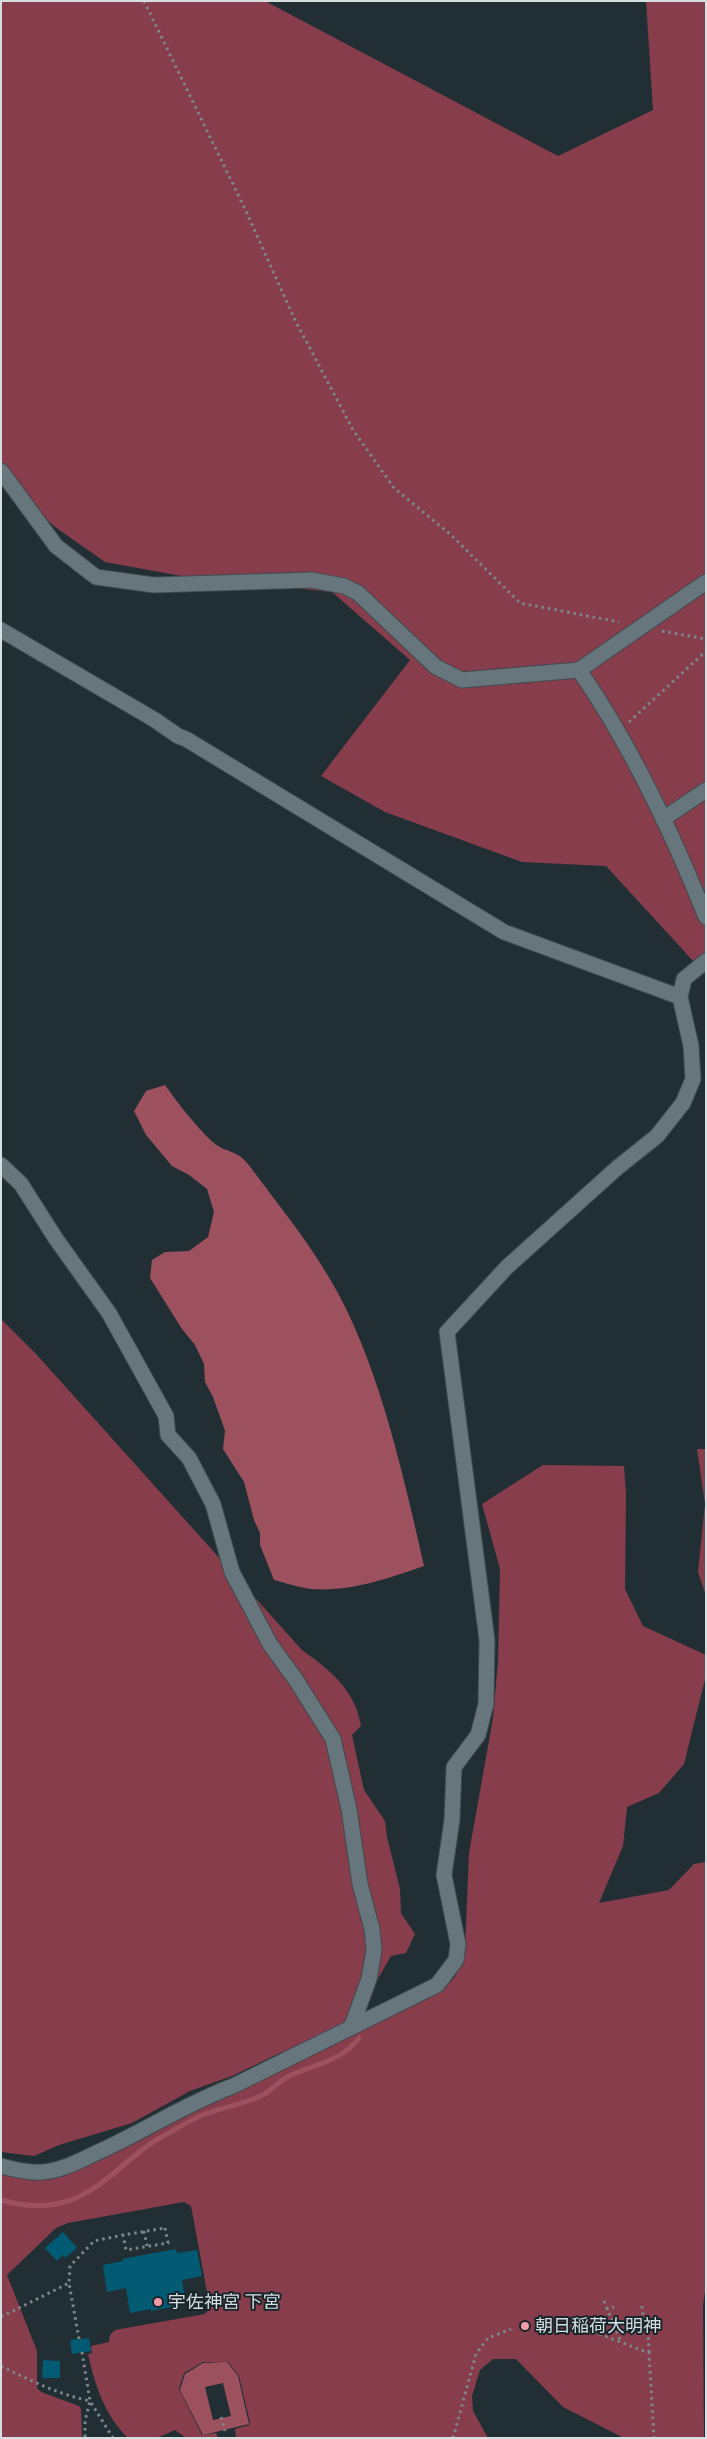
<!DOCTYPE html>
<meta charset="utf-8">
<style>
body{margin:0}
#map{position:relative;width:707px;height:2439px;overflow:hidden;background:#212f35;font-family:Lato,sans-serif}
canvas{display:block}
.frame{position:absolute;inset:0;border:2px solid #d5dee1;pointer-events:none}
</style>
<div id="map">
<canvas width="707" height="2439"></canvas>
<div class="frame"></div>
</div>
<script>
const ctx = document.querySelector('canvas').getContext('2d');
ctx.lineJoin = 'round';
function fillPath(path, color) { ctx.fillStyle = color; ctx.fill(path, 'evenodd'); }
function trace(path, color, width, dash) { ctx.strokeStyle = color; ctx.lineWidth = width; ctx.lineCap = dash ? 'butt' : 'round'; ctx.setLineDash(dash || []); ctx.stroke(path); }
function write(font, color, halo, rows, align = 'center') {
  ctx.font = font + ' Lato,"Noto Sans JP",sans-serif'; ctx.lineWidth = 4; ctx.setLineDash([]); ctx.textBaseline = 'middle'; ctx.strokeStyle = halo; ctx.fillStyle = color; for (const [text, x, y, turn = 0] of rows) {
    ctx.save(); ctx.translate(x, y); ctx.rotate((+turn || 0) * Math.PI / 180); ctx.textAlign = isNaN(turn) ? turn : align; if (halo) ctx.strokeText(text, 0, 0); ctx.fillText(text, 0, 0); ctx.restore();
  }
}
fillPath(new Path2D(`
 M 1,1 L 265,1 L 558,156 L 653,110 L 646,1 L 706,1 L 706,975 L 606,866 L 522,862 L 385,812 L 321,776 L 410,660 L 332,592 L 187,577 L 105,562 L 55,527 L 1,476 Z
 M 1,1319 L 37,1355 L 302,1650 C 330,1670 355,1690 361,1726 L 352,1735 L 364,1790 L 385,1821 L 387,1837 L 400,1889 L 401,1913 L 415,1934 L 406,1953 L 391,1956 L 375,1984 L 365,2013 L 309,2046 L 280,2053 L 232,2076 L 190,2091 L 132,2123 L 59,2145 L 34,2156 L 1,2152 Z
 M 697,1449 L 706,1449 L 706,1596 L 698,1572 L 705,1504 Z
 M 543,1465 L 624,1466 L 626,1494 L 625,1589 L 643,1626 L 706,1655 L 706,1675 L 684,1764 L 659,1793 L 627,1807 L 623,1846 L 599,1903 L 669,1890 L 694,1864 L 706,1862 L 706,2285 L 703,2305 L 704,2438 L 624,2438 L 563,2407 L 516,2359 L 493,2359 L 480,2370 L 472,2396 L 473,2411 L 488,2438 L 236,2438 L 235,2429 L 249,2425 L 250,2423 L 239,2376 L 228,2362 L 203,2362 L 184,2373 L 179,2389 L 202,2435 L 216,2433 L 218,2438 L 186,2438 L 175,2430 L 157,2438 L 128,2438 C 105,2416 95,2385 88,2354 L 92,2353 L 91,2346 L 109,2342 L 110,2335 L 115,2330 L 205,2314 L 210,2308 L 191,2206 L 184,2202 L 68,2223 L 56,2228 L 7,2275 L 37,2351 L 37,2388 L 41,2392 L 79,2406 L 81,2409 L 82,2438 L 1,2438 L 1,2173 L 24,2179 L 47,2179 L 105,2157 L 153,2134 L 202,2105 L 238,2092 L 427,1999 L 444,1988 L 454,1978 L 461,1965 L 465,1949 L 469,1853 L 493,1718 L 498,1662 L 500,1569 L 482,1504 Z`), '#873d4b');
fillPath(new Path2D(`
 M 165,1085 C 177,1102 198,1129 214,1143 C 226,1153 236,1149 248,1164 C 280,1207 314,1248 339,1295 C 381,1374 404,1478 424,1566 C 389,1578 351,1592 312,1589 C 300,1588 286,1583 274,1580 L 260,1545 L 260,1533 L 254,1520 L 244,1482 L 223,1449 L 225,1431 L 213,1397 L 205,1382 L 204,1364 L 195,1345 L 182,1329 L 150,1278 L 152,1260 L 165,1252 L 189,1251 L 208,1237 L 214,1212 L 207,1189 L 189,1175 L 172,1166 L 146,1135 L 134,1111 L 146,1091 Z
 M 227,2362 L 238,2376 L 249,2424 L 203,2435 L 180,2390 L 185,2374 L 203,2363 ZM 223,2383 L 231,2416 L 213,2420 L 205,2387 Z`), '#9d515e');
trace(new Path2D(`
 M 1,2200 C 24,2207 45,2208 68,2201 C 104,2189 126,2158 158,2139 C 174,2131 189,2120 205,2114 C 224,2107 244,2104 263,2095 C 272,2090 278,2082 287,2077 C 313,2064 340,2063 359,2038`), '#9d515e', 5);
fillPath(new Path2D(`
 M 63,2232 L 77,2248 L 65,2258 L 63,2255 L 57,2261 L 45,2248 Z
 M 176,2249 L 177,2253 L 197,2250 L 202,2276 L 182,2280 L 186,2304 L 151,2311 L 151,2309 L 130,2313 L 126,2288 L 107,2292 L 103,2265 L 123,2261 L 122,2259 Z
 M 89,2338 L 91,2351 L 72,2354 L 70,2340 Z
 M 43,2360 L 60,2361 L 60,2378 L 42,2378 Z`), '#025b73');
const minor = new Path2D(`
 M 1,471 L 56,546 L 96,577 L 154,585 L 311,580 L 344,586 L 358,593 L 436,667 L 462,680 L 579,670 C 631,745 672,832 706,917
 M 1,630 L 155,720 L 178,736 L 186,739 L 504,932 L 680,997
 M 579,670 L 706,582
 M 663,819 L 706,790
 M 1,1165 L 21,1184 L 56,1239 L 109,1313 L 166,1416 L 168,1435 L 189,1458 L 213,1504 L 232,1572 L 270,1644 L 296,1680 L 333,1739 L 349,1809 L 360,1884 L 372,1929 L 374,1950 L 369,1979 L 351,2028
 M 1,2166 C 15,2170 28,2173 42,2172 C 61,2171 79,2161 96,2153 C 143,2132 185,2104 233,2086 L 437,1985 L 456,1960 L 458,1944 L 444,1875 L 452,1820 L 454,1767 L 478,1735 L 486,1704 L 487,1640 L 447,1332 L 507,1267 L 617,1168 L 657,1136 L 683,1103 L 693,1079 L 691,1046 L 680,997 L 684,979 L 706,961`);
trace(minor, '#3f4b4f', 17);
trace(new Path2D(`
 M 144,1 L 245,209 L 295,320 L 353,430 L 394,488 L 450,534 L 520,603 L 619,622
 M 662,631 L 706,639
 M 629,722 L 706,651
 M 165,2228 L 168,2243 L 126,2250 L 123,2235 Z
 M 144,2231 L 147,2246
 M 604,2301 L 621,2342
 M 642,2306 L 642,2312 L 648,2324 L 649,2353
 M 606,2309 L 614,2307
 M 1,2317 L 69,2283
 M 581,2327 L 649,2353 L 654,2438
 M 79,2339 L 69,2283 L 70,2266 L 94,2241 L 123,2235
 M 82,2352 L 90,2401 L 113,2438
 M 1,2366 C 31,2381 58,2394 90,2401 L 85,2421 L 85,2438
 M 221,2417 L 225,2431
 M 453,2438 L 476,2354 L 488,2338 L 511,2329`), '#7c878b', 3, [2.5, 4]);
trace(minor, '#66767c', 15);
for (const [x, y, r, color] of [
 [158,2302,5,"#f39aa7"],
 [525,2326,5,"#f39aa7"]
]) { const dot = new Path2D(); dot.arc(x, y, r, 0, 2 * Math.PI); ctx.fillStyle = color; ctx.fill(dot); trace(dot, '#18252b', 2); }
write('18px', '#d5dee1', '#18252b', [
 ["宇佐神宮 下宮",168,2302],
 ["朝日稲荷大明神",535,2326]
], 'left');
</script>
